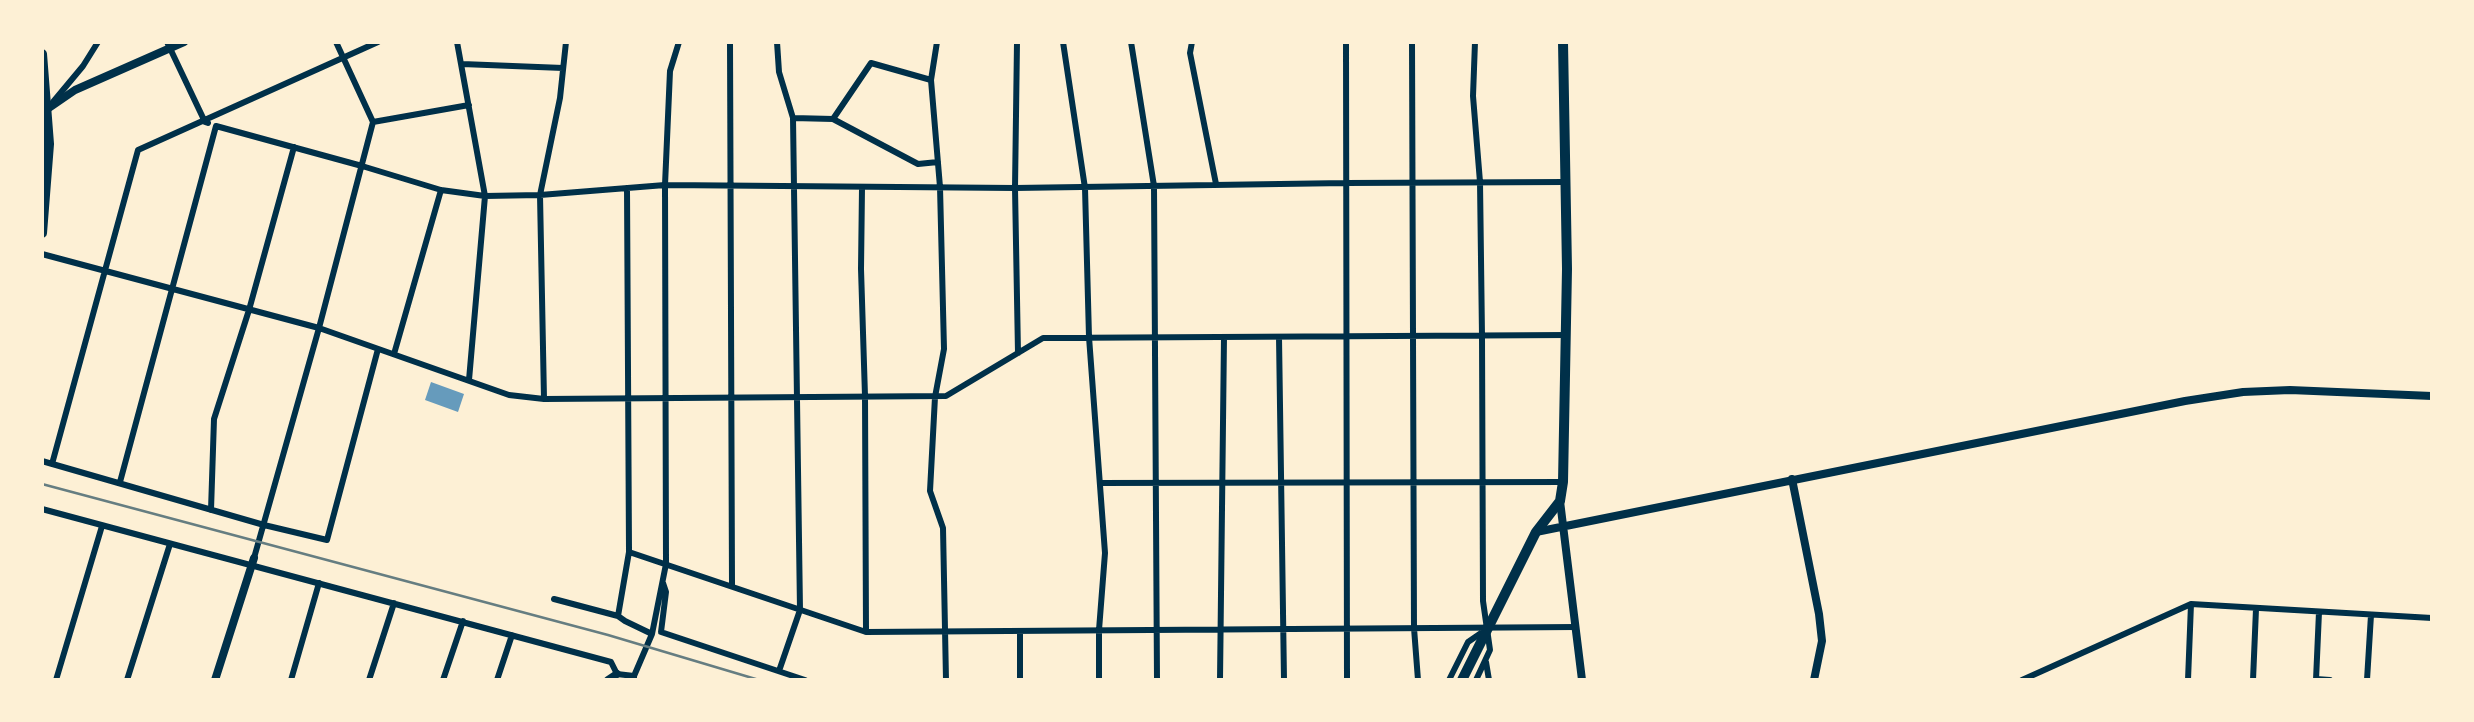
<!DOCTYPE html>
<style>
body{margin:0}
#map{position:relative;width:2474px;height:722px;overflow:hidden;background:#fdf0d5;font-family:"Work Sans",sans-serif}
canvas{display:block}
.frame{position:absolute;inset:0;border:44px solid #fdf0d5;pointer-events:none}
</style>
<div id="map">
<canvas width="2474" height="722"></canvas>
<div class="frame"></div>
</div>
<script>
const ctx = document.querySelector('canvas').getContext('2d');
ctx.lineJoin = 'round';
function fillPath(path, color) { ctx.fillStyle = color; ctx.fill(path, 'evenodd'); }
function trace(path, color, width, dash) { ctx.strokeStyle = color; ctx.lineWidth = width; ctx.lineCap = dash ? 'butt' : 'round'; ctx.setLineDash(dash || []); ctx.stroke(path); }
fillPath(new Path2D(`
 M 431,382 L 464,394 L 458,412 L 425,400 Z`), '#669bbc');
trace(new Path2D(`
 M 167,42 L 205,122 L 208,123
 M 457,42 L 485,196 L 469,380
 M 730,42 L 732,585
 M 777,42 L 779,72 L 793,118
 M 937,42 L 931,80 L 940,187 L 944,349 L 935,397 L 930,491 L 943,528 L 946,680
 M 1017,42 L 1015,188 L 1018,353
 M 1063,42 L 1085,188 L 1089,337 L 1105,553 L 1099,630 L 1099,680
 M 1131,42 L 1154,186 L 1157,680
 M 1192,42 L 1190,53 L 1216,184
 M 1346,42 L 1347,680
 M 1412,42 L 1414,628 L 1418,680
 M 1475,42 L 1473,96 L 1480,182 L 1482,336 L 1483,601 L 1490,650 L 1476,680
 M 462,64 L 563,68
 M 53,102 L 83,66 L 98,42
 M 833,119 L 918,164 L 938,162
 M 373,122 L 469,105
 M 627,188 L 629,552 L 618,616 L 625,621 L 652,634
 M 862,188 L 861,269 L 865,396 L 866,632
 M 42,254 L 319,328 L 509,395 L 544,399 L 946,396 L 1043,338 L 1567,335
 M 1279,337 L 1284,680
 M 394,354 L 441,190
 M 544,399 L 540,195 L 560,98 L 566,42
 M 42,461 L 264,525 L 327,540 L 378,349
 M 52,464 L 138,150 L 378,42
 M 120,482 L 216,126 L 362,166 L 441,190 L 485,196 L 540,195 L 665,185 L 1015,188 L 1346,183 L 1565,182
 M 1100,483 L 1563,482
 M 42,509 L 611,662 L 617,674 L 634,676
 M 211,510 L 214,419 L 249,310 L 294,147
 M 629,552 L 866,632 L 1576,627
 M 254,558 L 319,328 L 373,122 L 336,42
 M 663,583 L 666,592 L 661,632 L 805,680
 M 554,599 L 618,616
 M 1486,662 L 1489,680
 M 779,671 L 800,610 L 793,118 L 833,119 L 871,63 L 931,80
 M 2316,679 L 2330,680
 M 56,680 L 102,526
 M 127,680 L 170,544
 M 291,680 L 319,583
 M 369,680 L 394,603
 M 443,680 L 463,621
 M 497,680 L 512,635
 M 634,680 L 634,676 L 652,634 L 666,564 L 665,185 L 670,71 L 679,42
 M 1020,680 L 1020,631
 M 1220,680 L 1224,337
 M 1449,680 L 1468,642 L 1487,629
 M 2022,680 L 2191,604 L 2432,618
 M 2188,680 L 2191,604
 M 2253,680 L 2256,609
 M 2316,680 L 2319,612
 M 2367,680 L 2371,615`), '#003049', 6);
trace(new Path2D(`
 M 43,112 L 75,90 L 184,42
 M 1792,479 L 1819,614 L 1822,641 L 1814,680
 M 1560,501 L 1582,680
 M 1536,532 L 2185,401 L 2243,392 L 2290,390 L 2432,396
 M 215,680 L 254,558
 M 608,680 L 617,674`), '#003049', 8);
trace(new Path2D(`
 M 42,54 L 49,144 L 42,233
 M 1462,680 L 1536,532 L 1560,501 L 1563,482 L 1567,269 L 1563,42`), '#003049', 10);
trace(new Path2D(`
 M 42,484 L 608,635 L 759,680`), '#657d81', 2.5);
</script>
